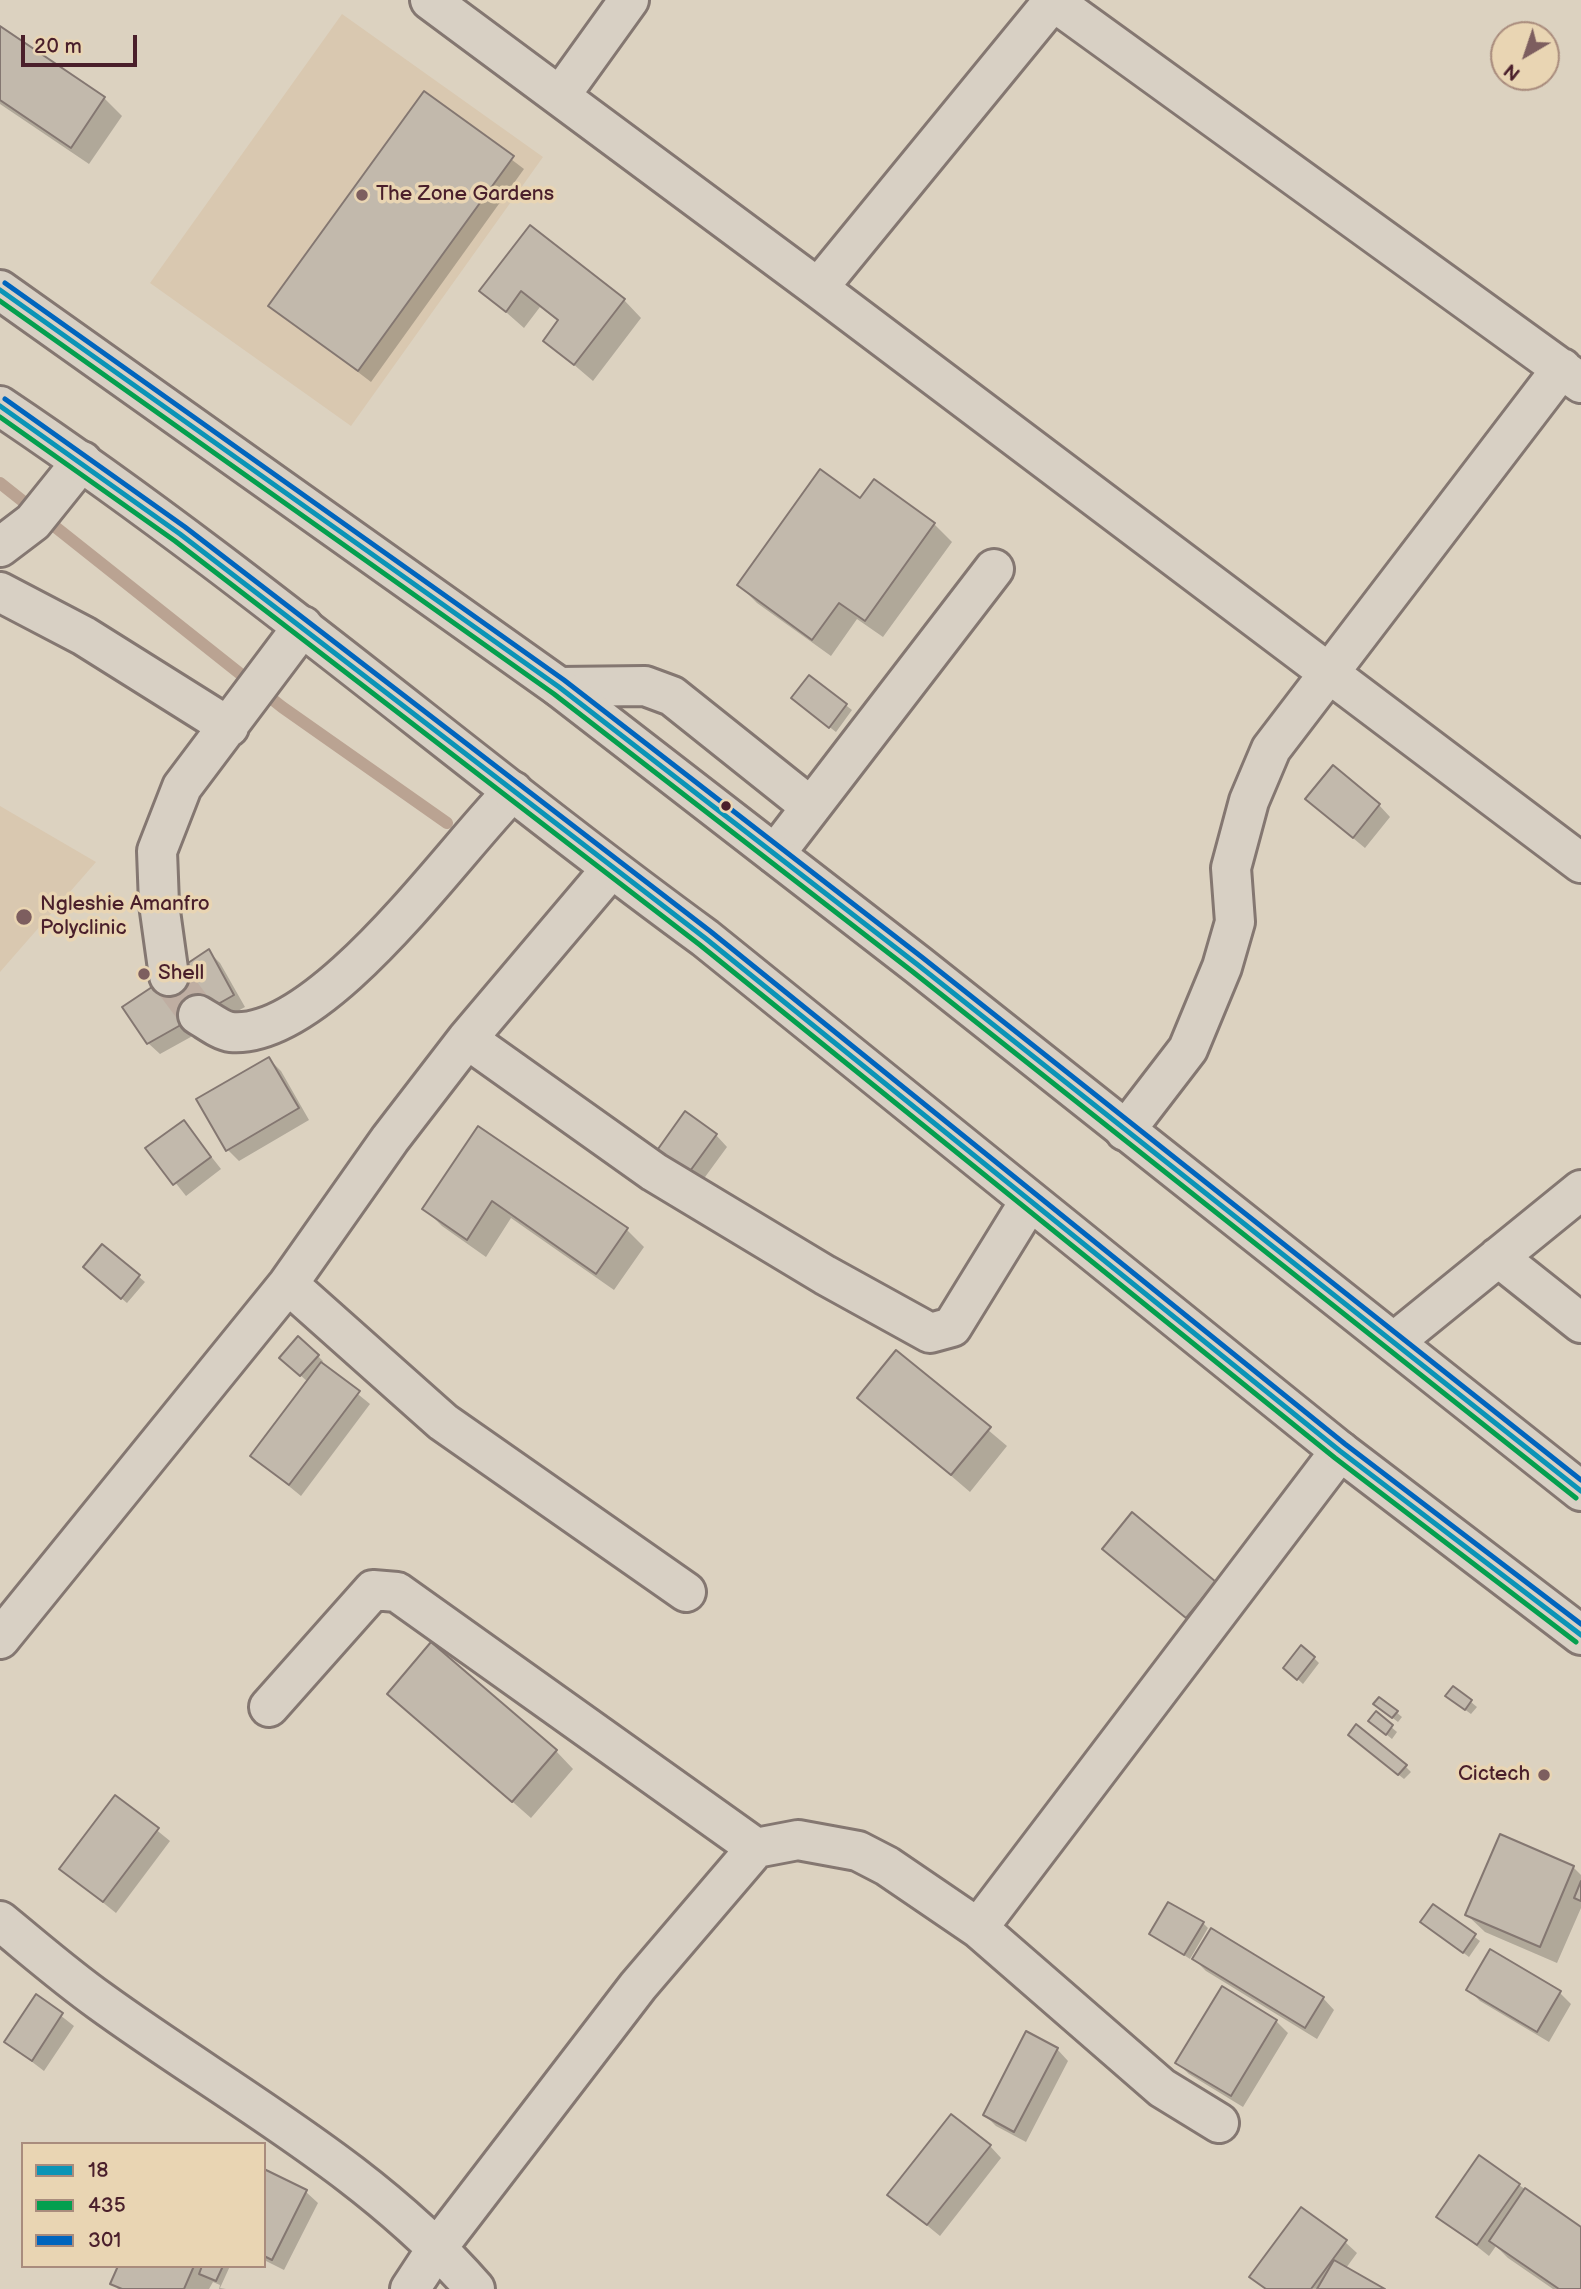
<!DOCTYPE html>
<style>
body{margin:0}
#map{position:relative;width:1581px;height:2289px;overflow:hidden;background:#dcd2c0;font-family:"Balsamiq Sans",sans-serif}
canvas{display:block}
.legend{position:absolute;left:21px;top:2142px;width:245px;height:126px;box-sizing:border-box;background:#e9d5b3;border:2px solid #a98c7d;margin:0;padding:9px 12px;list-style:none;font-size:21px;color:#4a1f2b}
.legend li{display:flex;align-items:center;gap:14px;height:35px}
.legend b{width:35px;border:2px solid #a98c7d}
.north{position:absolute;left:1490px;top:21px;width:70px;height:70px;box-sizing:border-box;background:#e9d5b3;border:2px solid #a98c7d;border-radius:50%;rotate:219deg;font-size:19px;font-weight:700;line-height:28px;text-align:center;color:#4a1f2b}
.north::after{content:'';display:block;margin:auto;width:24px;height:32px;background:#7d5e5f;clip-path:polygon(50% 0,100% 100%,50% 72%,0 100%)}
.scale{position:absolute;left:21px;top:35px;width:116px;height:32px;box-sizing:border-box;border:4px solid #4a1f2b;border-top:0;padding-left:9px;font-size:21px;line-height:24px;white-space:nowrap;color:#4a1f2b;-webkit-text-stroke:5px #e9d5b3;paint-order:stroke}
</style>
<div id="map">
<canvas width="1581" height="2289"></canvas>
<ul class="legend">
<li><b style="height:9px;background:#0b94b6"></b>18</li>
<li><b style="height:9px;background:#049f4f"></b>435</li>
<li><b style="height:9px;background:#0065bd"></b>301</li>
</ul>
<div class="north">N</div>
<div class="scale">20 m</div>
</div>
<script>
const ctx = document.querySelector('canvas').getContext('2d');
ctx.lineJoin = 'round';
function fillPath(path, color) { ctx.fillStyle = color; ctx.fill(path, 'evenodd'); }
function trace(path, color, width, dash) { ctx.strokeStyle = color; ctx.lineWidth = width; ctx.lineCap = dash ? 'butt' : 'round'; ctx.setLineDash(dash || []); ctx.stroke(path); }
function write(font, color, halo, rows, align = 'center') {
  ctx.font = font + ' "Balsamiq Sans",sans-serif'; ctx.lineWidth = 7; ctx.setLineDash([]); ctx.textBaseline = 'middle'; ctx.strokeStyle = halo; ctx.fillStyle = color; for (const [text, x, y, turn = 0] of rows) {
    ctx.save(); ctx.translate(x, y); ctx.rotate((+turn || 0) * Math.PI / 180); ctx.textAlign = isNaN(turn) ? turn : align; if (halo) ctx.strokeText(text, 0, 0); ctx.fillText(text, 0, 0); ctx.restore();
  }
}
fillPath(new Path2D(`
 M 342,14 L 543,157 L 351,426 L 150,283 Z
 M 0,806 L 96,862 L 0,972 Z`), '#d9c8b0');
fillPath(new Path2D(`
 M 0,28 L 104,98 L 122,116 L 89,164 L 0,104 Z
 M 424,93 L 524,169 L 371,382 L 270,305 Z
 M 530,228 L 624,300 L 641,318 L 593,381 L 545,340 L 559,322 L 540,307 L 524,328 L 482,291 Z
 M 860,501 L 934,524 L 952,542 L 883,637 L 857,619 L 831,656 L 757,603 L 739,585 Z
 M 809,677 L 852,710 L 836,732 L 798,703 Z
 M 1379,805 L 1390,817 L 1365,848 L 1319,810 Z
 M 208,951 L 220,963 L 245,1007 L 160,1054 L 148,1043 Z
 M 269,1059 L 281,1071 L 309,1120 L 239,1161 L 227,1149 Z
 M 184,1122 L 221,1169 L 186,1196 L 148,1148 Z
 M 479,1129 L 627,1230 L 644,1247 L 614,1290 L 511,1218 L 486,1257 L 442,1226 L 424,1208 Z
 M 716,1135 L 727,1147 L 697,1188 L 656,1156 Z
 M 103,1246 L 145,1282 L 127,1303 L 90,1272 Z
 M 299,1338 L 323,1361 L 321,1364 L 370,1404 L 301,1496 L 252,1456 L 308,1382 L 281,1358 Z
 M 897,1353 L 1007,1446 L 970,1492 L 859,1397 Z
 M 1132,1514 L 1227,1595 L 1199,1628 L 1116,1560 Z
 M 1314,1658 L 1319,1663 L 1303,1684 L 1291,1673 Z
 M 1454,1688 L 1477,1707 L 1471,1714 L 1453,1701 Z
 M 390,1694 L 556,1751 L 573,1769 L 531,1818 Z
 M 1381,1709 L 1396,1712 L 1402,1717 L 1398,1722 Z
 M 1376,1714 L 1397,1732 L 1392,1739 L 1376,1726 Z
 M 1355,1740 L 1405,1766 L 1411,1772 L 1404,1779 Z
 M 116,1797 L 170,1841 L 116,1913 L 61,1869 Z
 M 1573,1867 L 1581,1875 L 1581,1908 L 1557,1963 L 1485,1932 L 1467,1915 Z
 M 1434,1906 L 1480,1941 L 1469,1957 L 1422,1922 Z
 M 1203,1923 L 1208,1928 L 1190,1959 L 1151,1934 Z
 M 1194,1959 L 1323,1998 L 1334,2010 L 1317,2039 L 1206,1971 Z
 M 1468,1989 L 1560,1993 L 1571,2004 L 1549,2042 L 1480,2001 Z
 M 37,1997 L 74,2026 L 44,2071 L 6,2042 Z
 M 1276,2021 L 1288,2033 L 1243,2107 L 1189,2074 L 1177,2063 Z
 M 1057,2049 L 1068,2061 L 1026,2142 L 996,2126 L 985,2115 Z
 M 990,2146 L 1001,2158 L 940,2236 L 890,2195 Z
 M 264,2171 L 306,2192 L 318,2203 L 284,2270 L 264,2260 Z
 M 1519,2185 L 1581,2229 L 1581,2289 L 1553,2289 L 1508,2258 L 1496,2246 L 1489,2256 L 1439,2216 Z
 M 1345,2242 L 1357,2253 L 1346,2268 L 1381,2289 L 1265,2289 L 1252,2276 Z
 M 120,2266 L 230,2266 L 220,2288 L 226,2289 L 219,2289 L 220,2285 L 213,2282 L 209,2289 L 118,2289 L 113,2283 Z`), '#0003');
trace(new Path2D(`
 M 0,483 L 282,707 L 447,823`), '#baa392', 12);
const building = new Path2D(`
 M 0,26 L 105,97 L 71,148 L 0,100 Z
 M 424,91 L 514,156 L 358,371 L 268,306 Z
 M 530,225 L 625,299 L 574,365 L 543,341 L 558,320 L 521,291 L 506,312 L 479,291 Z
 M 820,469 L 860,498 L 874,479 L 935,523 L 865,621 L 839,603 L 812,640 L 737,585 Z
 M 809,675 L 847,704 L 829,728 L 791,698 Z
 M 1333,765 L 1380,804 L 1353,838 L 1305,799 Z
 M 209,949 L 234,995 L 147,1044 L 122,1007 Z
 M 269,1057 L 299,1108 L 226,1151 L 196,1099 Z
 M 685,1111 L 717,1134 L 685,1178 L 653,1156 Z
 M 184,1120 L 211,1157 L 173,1185 L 145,1148 Z
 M 478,1126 L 628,1228 L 596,1274 L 492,1201 L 467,1240 L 422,1209 Z
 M 102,1244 L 140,1275 L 121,1299 L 83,1267 Z
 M 298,1336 L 319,1355 L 300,1376 L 279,1358 Z
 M 896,1350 L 991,1427 L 951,1475 L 857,1398 Z
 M 321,1362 L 360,1391 L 289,1485 L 250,1456 Z
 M 1132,1512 L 1216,1582 L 1186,1618 L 1102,1549 Z
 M 431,1642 L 557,1750 L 512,1802 L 387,1694 Z
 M 1301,1645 L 1315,1657 L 1297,1680 L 1283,1668 Z
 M 1453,1686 L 1472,1700 L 1465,1710 L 1445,1696 Z
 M 1379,1697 L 1398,1711 L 1392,1718 L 1373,1704 Z
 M 1376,1711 L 1393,1725 L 1386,1735 L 1368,1721 Z
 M 1356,1724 L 1407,1765 L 1398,1775 L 1348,1735 Z
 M 115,1795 L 159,1828 L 103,1902 L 59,1869 Z
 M 1500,1834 L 1574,1866 L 1540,1947 L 1465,1915 Z
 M 1581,1881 L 1581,1901 L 1574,1898 Z
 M 1168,1902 L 1204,1922 L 1184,1955 L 1149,1934 Z
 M 1433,1904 L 1476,1934 L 1463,1953 L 1420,1922 Z
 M 1211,1928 L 1324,1997 L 1305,2028 L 1192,1959 Z
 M 1490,1949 L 1561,1991 L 1537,2032 L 1466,1990 Z
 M 1222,1986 L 1277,2020 L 1231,2096 L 1175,2063 Z
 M 36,1994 L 63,2013 L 32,2061 L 4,2042 Z
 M 1026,2031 L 1058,2048 L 1014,2132 L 983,2115 Z
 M 951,2114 L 991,2145 L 927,2225 L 887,2195 Z
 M 1479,2155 L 1520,2184 L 1477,2245 L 1436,2217 Z
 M 264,2169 L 307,2190 L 272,2260 L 264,2256 Z
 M 1525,2188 L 1581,2227 L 1581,2289 L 1559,2289 L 1489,2241 Z
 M 1301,2207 L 1347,2240 L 1311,2289 L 1266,2289 L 1249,2277 Z
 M 1334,2260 L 1385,2289 L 1317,2289 Z
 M 118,2266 L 194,2266 L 184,2289 L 122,2289 L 110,2284 Z
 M 202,2266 L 223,2266 L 216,2281 L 199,2274 Z`);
fillPath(building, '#c2b9ac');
trace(building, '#847771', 2);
trace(new Path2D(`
 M 169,976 L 198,1015`), '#bfaea2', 38, [38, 19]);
const minor = new Path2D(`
 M 430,0 L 818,288 L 1581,863
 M 1053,1 L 1581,383
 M 560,96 L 629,0
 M 818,288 L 1054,0
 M 0,547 L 33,522 L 82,461
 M 0,592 L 84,636 L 229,727
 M 559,687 L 645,686 L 672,696 L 811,807
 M 775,854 L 994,569
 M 169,976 L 159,904 L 157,851 L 182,787 L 303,626
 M 198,1015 C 207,1020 221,1031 231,1032 C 322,1040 453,851 513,791
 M 467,1039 L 654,1172 L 825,1275 L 930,1333 L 952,1327 L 1029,1202
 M 1125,1131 L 1188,1049 L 1222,967 L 1235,922 L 1231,868 L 1249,801 L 1271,749 L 1562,368
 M 1498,1257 L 1581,1323
 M 288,1284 L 443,1422 L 686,1592
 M 1394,1342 L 1581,1190
 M 0,1639 L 288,1284 L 390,1139 L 467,1039 L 611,869
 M 269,1707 L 373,1590 L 397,1592 L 756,1848
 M 0,1921 C 33,1948 65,1976 100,2001 C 228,2094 370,2168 475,2289
 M 978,1928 L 1340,1451
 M 410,2289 L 437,2248 L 638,1986 L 756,1848 L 798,1840 L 858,1851 L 887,1866 L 978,1928 L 1162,2088 L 1219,2123`);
const highway = new Path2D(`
 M 0,290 L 559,687 L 918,965 L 1581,1491
 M 0,406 C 245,570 467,764 705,938 L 1340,1451 L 1581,1635`);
trace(minor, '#847771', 44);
trace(highway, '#847771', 44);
trace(minor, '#d8d0c4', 38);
trace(highway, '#d8d0c4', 38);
trace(new Path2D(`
 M 0,290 L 559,687 L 918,965 L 1581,1491
 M 0,406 L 180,534 L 705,938 L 1340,1451 L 1581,1635`), '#0b94b6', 5);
trace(new Path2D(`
 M 0,301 L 554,694 L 913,972 L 1576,1498
 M 0,417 L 175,541 L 700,945 L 1335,1458 L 1576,1642`), '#049f4f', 5);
trace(new Path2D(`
 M 5,283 L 564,680 L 923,958 L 1581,1480
 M 5,399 L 185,527 L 710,931 L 1345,1444 L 1581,1624`), '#0065bd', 5);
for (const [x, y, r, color] of [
 [362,195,7,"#7d5e5f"],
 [726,806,6,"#4a1f2b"],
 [24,917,9,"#7d5e5f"],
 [144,974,7,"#7d5e5f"],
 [1544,1775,7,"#7d5e5f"]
]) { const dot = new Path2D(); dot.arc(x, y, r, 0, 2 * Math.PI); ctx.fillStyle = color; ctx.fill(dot); trace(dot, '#e9d5b3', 2.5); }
write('21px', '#4a1f2b', '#e9d5b3', [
 ["The Zone Gardens",376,195],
 ["Ngleshie Amanfro",40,905],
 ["Polyclinic",40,929],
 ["Shell",158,974],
 ["Cictech",1530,1775,"right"]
], 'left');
</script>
